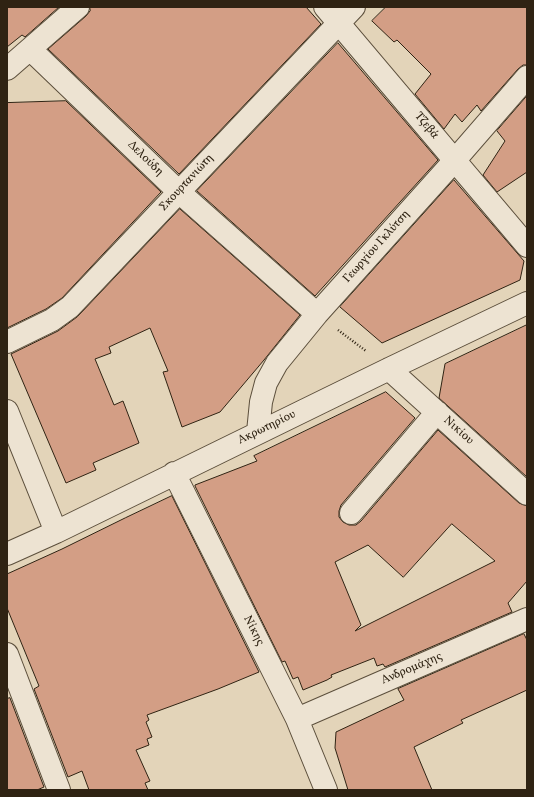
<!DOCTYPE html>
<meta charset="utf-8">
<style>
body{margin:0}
#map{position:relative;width:534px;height:797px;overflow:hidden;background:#e3d4b9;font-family:Vollkorn,serif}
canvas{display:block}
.frame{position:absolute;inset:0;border:8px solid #2f2313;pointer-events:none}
</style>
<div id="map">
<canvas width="534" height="797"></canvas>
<div class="frame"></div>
</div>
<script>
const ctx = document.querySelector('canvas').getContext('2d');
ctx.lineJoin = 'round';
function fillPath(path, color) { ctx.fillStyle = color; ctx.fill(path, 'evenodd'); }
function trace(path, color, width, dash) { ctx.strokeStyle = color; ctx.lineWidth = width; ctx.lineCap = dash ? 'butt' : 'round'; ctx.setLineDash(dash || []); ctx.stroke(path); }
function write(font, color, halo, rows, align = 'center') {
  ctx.font = font + ' Vollkorn,serif'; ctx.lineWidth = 3.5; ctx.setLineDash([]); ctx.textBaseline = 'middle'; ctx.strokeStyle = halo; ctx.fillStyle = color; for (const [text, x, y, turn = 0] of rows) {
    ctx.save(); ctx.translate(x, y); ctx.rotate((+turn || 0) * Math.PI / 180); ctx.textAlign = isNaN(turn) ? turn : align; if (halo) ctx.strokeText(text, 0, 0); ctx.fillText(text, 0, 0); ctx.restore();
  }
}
const building = new Path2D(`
 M 7,7 L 59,7 L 25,37 L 22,35 L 7,47 Z
 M 90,7 L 306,7 L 321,24 L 179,174 L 48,49 L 86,16 L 90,11 Z
 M 386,7 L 527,7 L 527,65 L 523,65 L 518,69 L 481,111 L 477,105 L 462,122 L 455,114 L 444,129 L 415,94 L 431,74 L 397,40 L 394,42 L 372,21 Z
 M 338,43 L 438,160 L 315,296 L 197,191 Z
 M 527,96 L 527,172 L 497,192 L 483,175 L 505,141 L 497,131 Z
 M 66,101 L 161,192 L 62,298 L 46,309 L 7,328 L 7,103 Z
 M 454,180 L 524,261 L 520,280 L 382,343 L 340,307 Z
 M 180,209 L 300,315 L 264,360 L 220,412 L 182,427 L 163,372 L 168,371 L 150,328 L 109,347 L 111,353 L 95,359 L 114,405 L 123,401 L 139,443 L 93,463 L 96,470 L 66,483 L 11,354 L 58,331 L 77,317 Z
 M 527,325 L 527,477 L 439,398 L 445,364 Z
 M 386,392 L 415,418 L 341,505 L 339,511 L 339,517 L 343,522 L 349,525 L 356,525 L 361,521 L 438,430 L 519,503 L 527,506 L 527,581 L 508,603 L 512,612 L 385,667 L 383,664 L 377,666 L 374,658 L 331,675 L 332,677 L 327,680 L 303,690 L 298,677 L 293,679 L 285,661 L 282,662 L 195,486 L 195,485 L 257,461 L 254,456 ZM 452,524 L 495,561 L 355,631 L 361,625 L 335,562 L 368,545 L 403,577 Z
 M 172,496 L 259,672 L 218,689 L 147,715 L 149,720 L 146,722 L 152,737 L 147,739 L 149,745 L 136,750 L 150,781 L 145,783 L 148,790 L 89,790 L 82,771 L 68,777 L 34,689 L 39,686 L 7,608 L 7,574 L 62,549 L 125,518 Z
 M 524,634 L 527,640 L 527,690 L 461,720 L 463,723 L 414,747 L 432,790 L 348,790 L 335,748 L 336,732 L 404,700 L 398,689 Z
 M 10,698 L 44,787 L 37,790 L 7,790 L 7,699 Z`);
fillPath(building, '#d39e85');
trace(building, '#2f2313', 1);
const minor = new Path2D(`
 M 325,7 L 527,246
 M 30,49 L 179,192 L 317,314
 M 7,69 L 78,7
 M 7,342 L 52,320 L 70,307 L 354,7
 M 389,369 L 527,494
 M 7,411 L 56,532
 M 258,432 L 261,402 L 266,383 L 277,363 L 317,314 L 455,160 L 527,77
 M 174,473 L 297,719 L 326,790
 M 351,513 L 437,412
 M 7,554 L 56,532 L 389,369 L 527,303
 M 7,654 L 59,790
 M 297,719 L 527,619`);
trace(minor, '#5c4f3c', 24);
trace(new Path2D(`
 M 338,330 L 366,351`), '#2f2313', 2.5, [1, 2]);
trace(minor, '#ede3d2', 22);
write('12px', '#2f2313', '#ede3d2', [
 ["Τζεβά",426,126,50],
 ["Δελούδη",145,159,44],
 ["Σκουρτανιώτη",187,183,-47],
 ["Γεωργίου Γκλύτση",377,247,-48],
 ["Ακρωτηρίου",267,428,-26],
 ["Νικίου",458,431,42],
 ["Νίκης",253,631,63],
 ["Ανδρομάχης",412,669,-23]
]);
</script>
